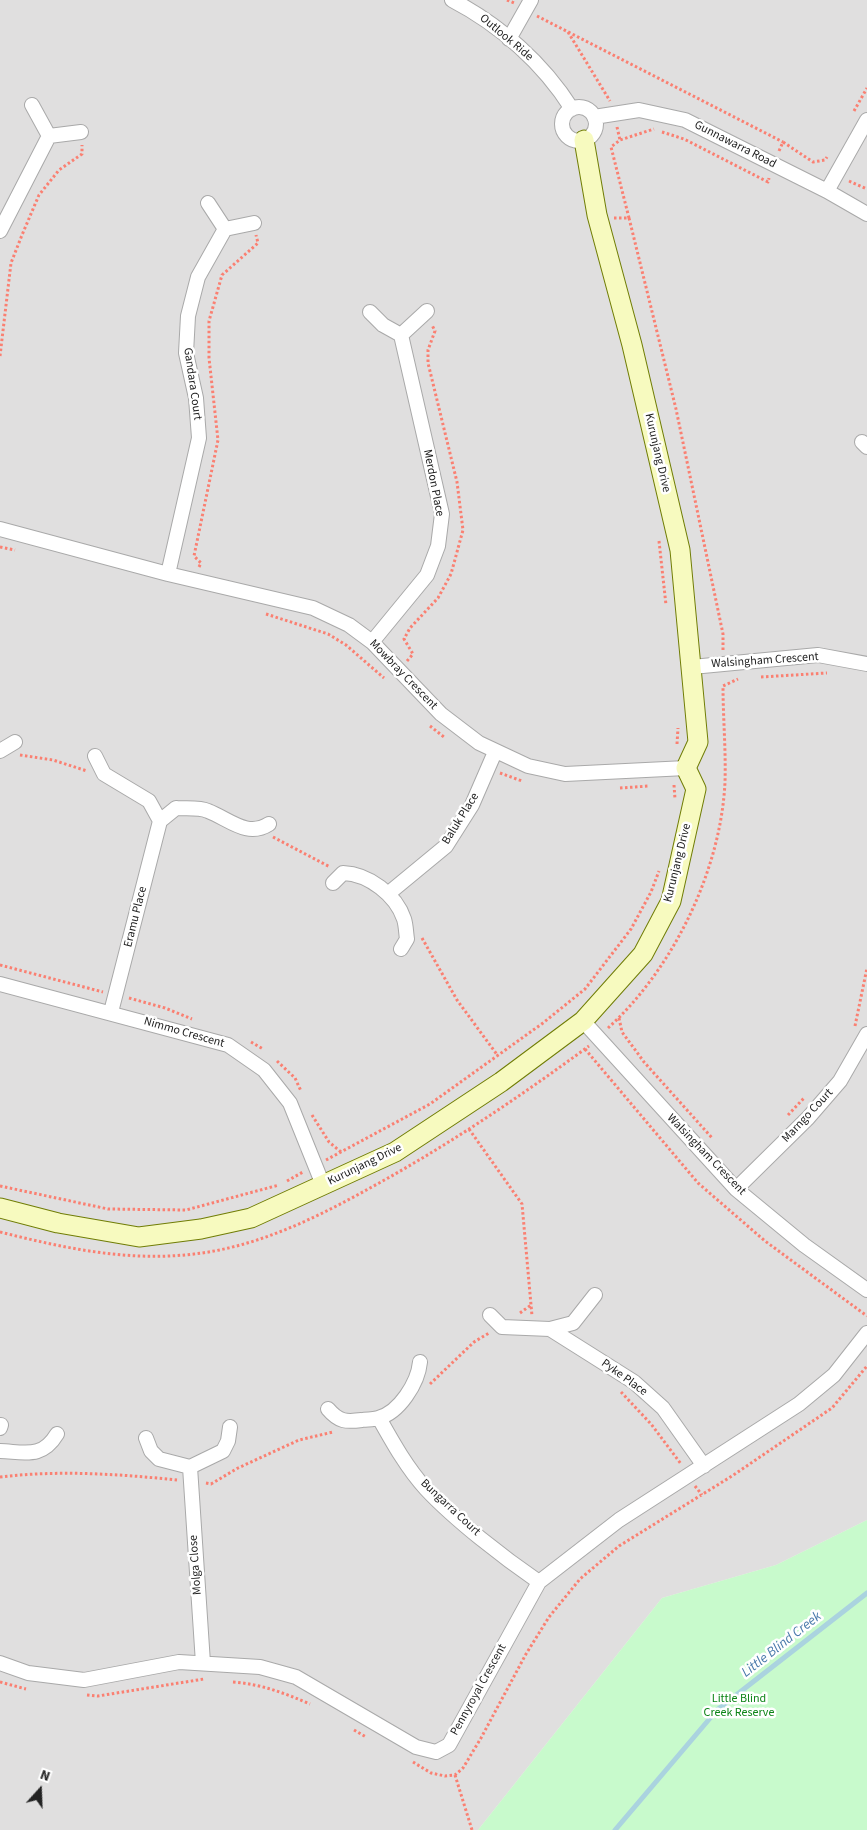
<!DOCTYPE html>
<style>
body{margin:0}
#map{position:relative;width:867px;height:1830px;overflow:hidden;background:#f2efe9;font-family:"Source Sans 3",sans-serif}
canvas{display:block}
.north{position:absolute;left:15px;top:1765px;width:50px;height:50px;-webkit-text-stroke:4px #fff;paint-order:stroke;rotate:20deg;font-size:14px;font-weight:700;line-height:20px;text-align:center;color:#222}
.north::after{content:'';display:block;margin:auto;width:18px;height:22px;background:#222;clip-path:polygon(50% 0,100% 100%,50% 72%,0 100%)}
</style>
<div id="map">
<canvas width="867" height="1830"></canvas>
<div class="north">N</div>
</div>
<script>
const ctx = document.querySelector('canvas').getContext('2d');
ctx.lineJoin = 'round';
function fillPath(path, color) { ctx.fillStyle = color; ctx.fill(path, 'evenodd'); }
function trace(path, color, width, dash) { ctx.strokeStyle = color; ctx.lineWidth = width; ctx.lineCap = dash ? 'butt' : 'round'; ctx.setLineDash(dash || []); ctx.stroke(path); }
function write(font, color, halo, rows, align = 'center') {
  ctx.font = font + ' "Source Sans 3",sans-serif'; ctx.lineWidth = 5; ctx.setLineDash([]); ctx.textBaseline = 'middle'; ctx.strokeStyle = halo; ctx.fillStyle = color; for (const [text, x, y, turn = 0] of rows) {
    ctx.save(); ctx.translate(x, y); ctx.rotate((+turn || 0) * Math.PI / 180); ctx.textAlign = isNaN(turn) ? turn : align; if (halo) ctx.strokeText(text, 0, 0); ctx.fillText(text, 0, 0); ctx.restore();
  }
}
fillPath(new Path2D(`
 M 0,0 L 867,0 L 867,1520 L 776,1565 L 662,1598 L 478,1830 L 0,1830 Z`), '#e0dfdf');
fillPath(new Path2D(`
 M 867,1520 L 867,1830 L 478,1830 L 662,1598 L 776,1565 Z`), '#c8facc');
trace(new Path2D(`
 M 615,1830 L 717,1710 L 867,1593`), '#aad3df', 5);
const street = new Path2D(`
 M 452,0 C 500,25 543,63 572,109
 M 509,39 L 531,0
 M 32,105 L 49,136 L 81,132
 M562 124a17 17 0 1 1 34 0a17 17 0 1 1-34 0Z
 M 594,117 L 639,110 L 685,120 L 827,191 L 867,214
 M 827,191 L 867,120
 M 208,203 L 225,229 L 254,223
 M 0,231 L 49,136
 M 370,312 L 383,325 L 401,335 L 427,311
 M 862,442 L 867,447
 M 0,529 L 168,574 L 313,608 L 349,625 L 372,642 L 441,714 L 479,743 L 528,766 L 565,774 L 686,768
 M 168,574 L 199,438 L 196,398 L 186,353 L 188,316 L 198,277 L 225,229
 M 372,642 L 427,575 L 438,546 L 442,514 L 401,335
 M 692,667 L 818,655 L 867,664
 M 0,751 L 15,742
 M 95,756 L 104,774 L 149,801 L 160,821
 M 333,883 L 343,873 C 369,874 396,895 404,919 C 406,925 406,933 407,939 L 401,949
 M 389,893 L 446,846 L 472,805 L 495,752
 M 0,984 L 228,1045 L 264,1070 L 290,1103 L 323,1185
 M 111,1012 L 160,821 L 176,808 C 186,809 199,807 208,811 C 229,819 247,838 269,824
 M 583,1021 L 736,1189 L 804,1245 L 867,1290
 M 736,1189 L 808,1118 L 840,1081 L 867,1034
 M 490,1315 L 502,1327 L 550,1329 L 573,1323 L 595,1295
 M 550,1329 L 634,1382 L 663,1408 L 704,1466
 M 328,1409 C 339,1422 346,1422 362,1420 C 367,1419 373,1420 378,1418 C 399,1413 418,1383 420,1362
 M 379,1418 C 393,1443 407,1468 426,1489 C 455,1520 504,1558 539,1582
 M 0,1428 L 1,1425
 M 146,1438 L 151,1451 L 159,1459 L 190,1467 L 223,1451 L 228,1441 L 230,1427
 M 0,1451 C 25,1452 42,1459 57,1434
 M 190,1467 L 203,1663
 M 0,1663 L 28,1673 L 84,1680 L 179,1662 L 260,1667 L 296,1677 L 416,1747 L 436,1752 L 449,1745 L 539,1582 L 619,1520 L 799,1404 L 834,1375 L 867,1333`);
const secondary = new Path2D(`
 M 0,1208 L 58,1223 L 139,1237 L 201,1229 L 251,1218 L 395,1152 L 501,1082 L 583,1021 L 643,954 L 671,901 L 696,789 L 686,768 L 698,742 L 680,550 L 632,345 L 597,215 L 584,140`);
trace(street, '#a9a9a9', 16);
trace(secondary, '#707d05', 21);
trace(new Path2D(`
 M 507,0 L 514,3
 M 537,16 L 783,142
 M 568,32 L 610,101
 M 854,111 L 867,88
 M 617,127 L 620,140
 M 662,132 L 684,139 L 768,182 L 769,178
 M 779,151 L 783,142 L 813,162 L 825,160 L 827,157
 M 849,181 L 867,189
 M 614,218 L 629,218 L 611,147 L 620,140 L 654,129
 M 629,218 L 676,409 L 723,634 L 723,651
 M 0,356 L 11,263 L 22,235 L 39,195 L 59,170 L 82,154 L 82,145
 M 659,541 L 666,605
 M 0,547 L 15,550
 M 199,567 L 201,563 L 194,556 L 218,440 L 209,358 L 209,321 L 222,275 L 258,243 L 256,235
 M 266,614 L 328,634 L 346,645 L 384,678
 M 407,661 L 413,654 L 404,639 L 410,628 L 438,598 L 451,574 L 463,530 L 457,482 L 428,363 L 428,350 L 435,331 L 432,325
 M 761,677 L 827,673
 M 430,726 L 444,737
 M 677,744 L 678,728
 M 20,755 L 53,760 L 87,771
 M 500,773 L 522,781
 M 674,785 L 675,799
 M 620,788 L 649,786
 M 273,837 L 330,867
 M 422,938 L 457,1000 L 498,1056
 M 0,965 L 103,992
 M 129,998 L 165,1008 L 192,1019
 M 619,1018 L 622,1032 L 644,1062 L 713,1139
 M 855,1026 L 867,968
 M 608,1028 C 673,969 721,870 725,782 C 726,750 723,718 723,686 L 738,679
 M 251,1042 L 263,1049
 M 585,1049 L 698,1183 L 765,1241 L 867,1316
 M 277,1061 L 295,1078 L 301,1091
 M 312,1115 L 329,1142 L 341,1152
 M 788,1115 L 804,1098
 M 469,1129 L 522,1204 L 532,1316
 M 326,1160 L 430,1104 L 543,1023 L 585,989 L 631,929 L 651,892 L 659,871
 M 287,1181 L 303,1172
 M 0,1186 L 108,1209 L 186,1210 L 279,1185
 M 0,1232 C 64,1248 128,1262 194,1254 C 257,1247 316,1218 370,1188 C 447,1146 518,1098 589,1046
 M 520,1313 L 531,1305
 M 430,1384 L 474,1342 L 489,1333
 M 621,1392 L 651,1424 L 681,1464
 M 0,1477 C 59,1470 118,1474 177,1480
 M 206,1483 L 211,1484 L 238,1468 L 299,1440 L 333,1432
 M 695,1486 L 702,1495
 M 0,1682 L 26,1689
 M 233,1682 C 261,1684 284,1693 310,1704
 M 87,1695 L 98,1696 L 204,1679
 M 354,1730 L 366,1737
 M 413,1762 L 431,1773 L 445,1776 L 455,1775 L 463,1768 L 481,1738 L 526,1654 L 549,1617 L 580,1579 L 619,1546 L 732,1476 L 832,1408 L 867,1366
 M 455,1775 L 472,1830`), '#fa8072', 3, [2.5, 2.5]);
trace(street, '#fff', 14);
trace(secondary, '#f7fabf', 19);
write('12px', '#222', '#fff', [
 ["Outlook Ride",506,38,40],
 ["Gunnawarra Road",735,145,27],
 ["Gandara Court",192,384,82],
 ["Kurunjang Drive",657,453,77],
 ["Merdon Place",433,483,79],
 ["Walsingham Crescent",765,661,-4],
 ["Mowbray Crescent",403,675,46],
 ["Baluk Place",461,819,-58],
 ["Kurunjang Drive",678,863,-76],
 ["Eramu Place",136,917,-76],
 ["Nimmo Crescent",184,1033,16],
 ["Marngo Court",808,1116,-47],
 ["Walsingham Crescent",706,1155,46],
 ["Kurunjang Drive",365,1165,-26],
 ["Pyke Place",624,1378,36],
 ["Bungarra Court",450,1508,43],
 ["Molga Close",196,1565,-94],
 ["Pennyroyal Crescent",479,1690,-61]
]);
write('12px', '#0c8416', '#fff', [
 ["Little Blind",739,1699],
 ["Creek Reserve",739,1713]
]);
write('italic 14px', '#4a7aab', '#fff', [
 ["Little Blind Creek",782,1645,-38]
]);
</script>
